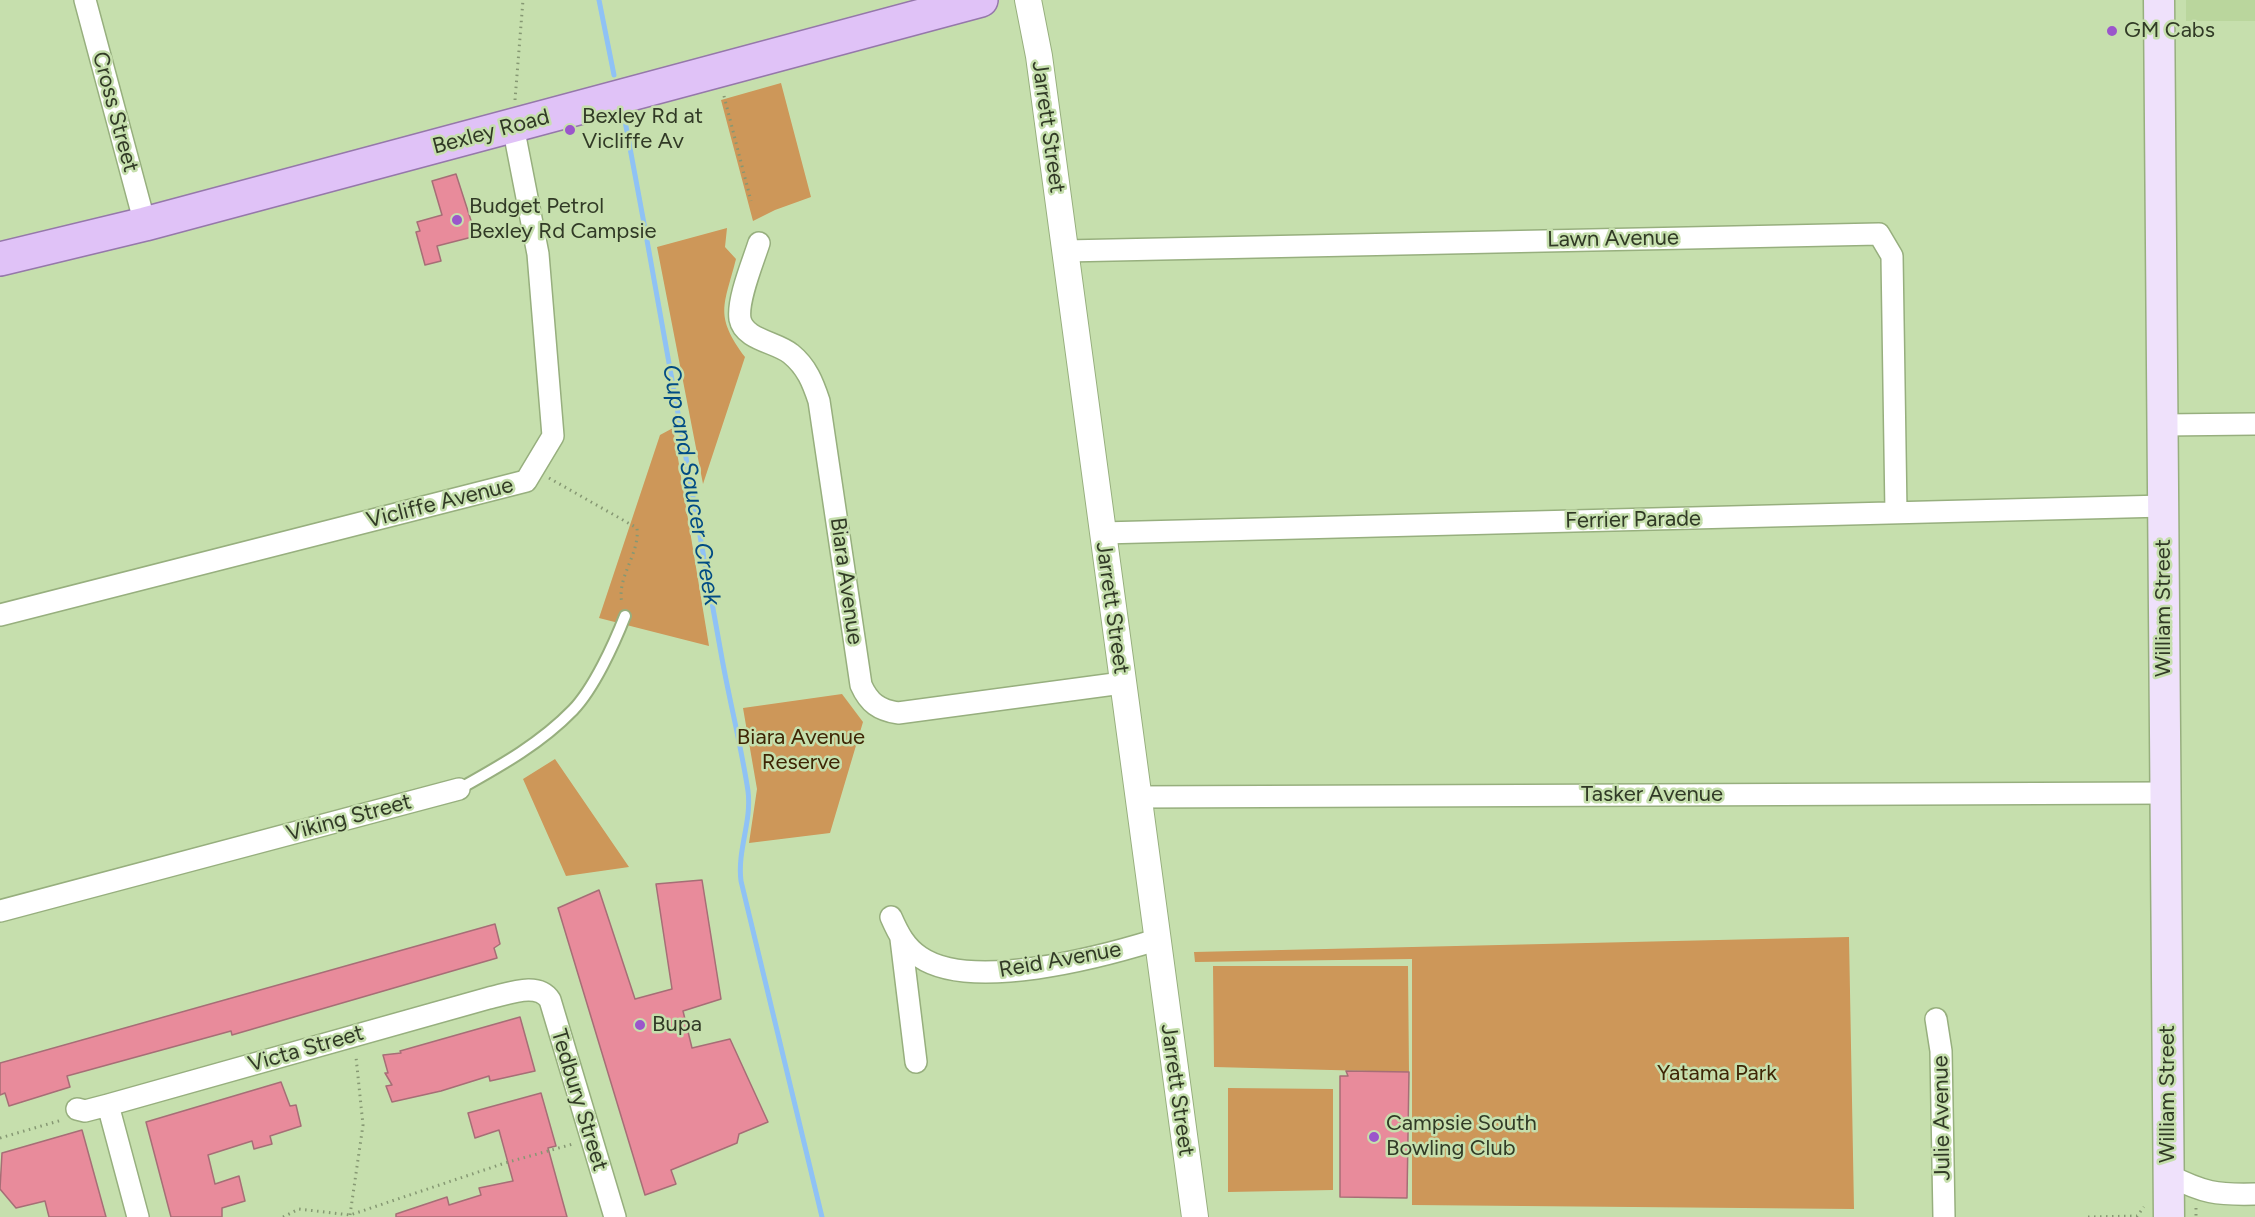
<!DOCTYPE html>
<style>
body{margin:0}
canvas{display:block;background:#c6dfad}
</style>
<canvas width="2255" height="1217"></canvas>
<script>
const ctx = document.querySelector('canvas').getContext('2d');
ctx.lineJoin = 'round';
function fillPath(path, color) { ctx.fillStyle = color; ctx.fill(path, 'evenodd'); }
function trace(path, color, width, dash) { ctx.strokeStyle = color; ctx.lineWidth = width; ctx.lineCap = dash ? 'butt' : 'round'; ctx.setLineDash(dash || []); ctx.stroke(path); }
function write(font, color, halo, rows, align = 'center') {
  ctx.font = font + ' Figtree,sans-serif'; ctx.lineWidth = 5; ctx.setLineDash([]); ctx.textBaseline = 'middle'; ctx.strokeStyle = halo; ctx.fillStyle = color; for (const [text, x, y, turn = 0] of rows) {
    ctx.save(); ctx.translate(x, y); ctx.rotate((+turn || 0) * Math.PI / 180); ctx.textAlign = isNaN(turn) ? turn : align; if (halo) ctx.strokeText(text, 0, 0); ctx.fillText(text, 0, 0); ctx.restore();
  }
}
fillPath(new Path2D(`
 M 2186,0 L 2255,0 L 2255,21 L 2186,21 Z`), '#bad69d');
fillPath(new Path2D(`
 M 781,83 L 811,197 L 775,210 L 753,221 L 721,100 Z
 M 727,228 L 725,247 L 736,259 C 724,306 714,315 745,357 L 703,484 L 657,247 Z
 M 673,428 L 709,646 L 599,618 L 660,435 Z
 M 842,694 L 863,722 L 830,833 L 749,843 L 757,789 L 743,708 Z
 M 555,759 L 629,867 L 566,876 L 523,779 Z
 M 1849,937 L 1854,1209 L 1412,1205 L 1412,959 L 1195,962 L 1194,952 Z
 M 1213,966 L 1408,966 L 1409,1072 L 1214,1067 Z
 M 1228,1088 L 1333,1089 L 1333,1190 L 1228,1192 Z`), '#cd9759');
trace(new Path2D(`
 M 599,0 L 614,75
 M 625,121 C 658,298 690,475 721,653 C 729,699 741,745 748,791 C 752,822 737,850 741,881 L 822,1217`), '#8fc2f5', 5);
const building = new Path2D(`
 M 456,174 L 476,236 L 437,246 L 441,261 L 425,265 L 416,232 L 420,231 L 417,222 L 442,215 L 432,181 Z
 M 702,880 L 721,999 L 683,1011 L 692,1048 L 730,1039 L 768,1122 L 739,1134 L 737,1143 L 671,1170 L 676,1184 L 645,1195 L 558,908 L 599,890 L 635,999 L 672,989 L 656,884 Z
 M 495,924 L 500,944 L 494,948 L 497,958 L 232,1035 L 231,1031 L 67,1076 L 70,1087 L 9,1106 L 5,1093 L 0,1095 L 0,1063 Z
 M 520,1017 L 535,1071 L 490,1081 L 489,1076 L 441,1091 L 392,1102 L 386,1086 L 392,1085 L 385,1073 L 388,1073 L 383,1055 L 401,1053 L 400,1051 Z
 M 1346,1071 L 1409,1072 L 1407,1198 L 1340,1197 L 1340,1076 L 1348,1076 Z
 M 281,1082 L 290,1106 L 296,1105 L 301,1126 L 270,1136 L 272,1144 L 254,1149 L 252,1141 L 208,1155 L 215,1184 L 239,1176 L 245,1201 L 222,1208 L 222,1217 L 171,1217 L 146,1122 Z
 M 541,1093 L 556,1146 L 548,1148 L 567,1217 L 396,1217 L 396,1214 L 447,1197 L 449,1205 L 481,1195 L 479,1188 L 513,1181 L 499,1130 L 475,1138 L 468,1113 Z
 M 82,1130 L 106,1217 L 49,1217 L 45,1201 L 16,1208 L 0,1189 L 2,1153 Z`);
fillPath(building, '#e88b9b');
trace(building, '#a66e76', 1.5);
const service = new Path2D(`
 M 459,789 C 500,766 540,744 573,710 C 594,688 614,644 625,616`);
const minor = new Path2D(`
 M 85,0 L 145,224
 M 759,243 C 753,262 737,300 740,319 C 744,340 777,342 791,354 C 807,367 813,383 819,401 L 861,685 C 869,703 879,710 898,713 L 1122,683
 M 1065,251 L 1879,234 L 1892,256 L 1896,513
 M 2163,425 L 2255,424
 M 1102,533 L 2164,506
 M 0,615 L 526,481 L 553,436 L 538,254 L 513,126
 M 1137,797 L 2166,793
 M 0,911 L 459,789
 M 891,917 C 898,933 905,947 920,957 C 971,992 1101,957 1156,940
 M 901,939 L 916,1062
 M 1936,1019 L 1941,1051 L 1944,1217
 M 108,1105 L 138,1217
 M 77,1109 L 85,1111 L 108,1105 L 489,998 C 508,994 538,981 550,1000 L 615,1217
 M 2168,1175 C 2204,1193 2216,1195 2255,1194`);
const tertiary = new Path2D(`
 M 1028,0 L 1039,56 L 1195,1217`);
const secondary = new Path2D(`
 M 2159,0 L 2169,1217`);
const primary = new Path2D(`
 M 0,259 L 145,224 L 981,0`);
trace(service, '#97af7e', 14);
trace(minor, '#97af7e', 24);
trace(tertiary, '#97af7e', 28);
trace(secondary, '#97af7e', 33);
trace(primary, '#9578aa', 36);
trace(new Path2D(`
 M 724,96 L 751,201
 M 515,100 L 523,0
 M 549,478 L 637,528 C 640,554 616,578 622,603
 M 0,1138 L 62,1120
 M 2196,1208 L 2196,1217
 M 350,1215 L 363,1125 L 356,1057
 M 283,1217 L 299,1209 L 350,1215 L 505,1163 L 573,1144
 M 2088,1217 L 2137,1216 L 2144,1207`), '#869873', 3, [1.5, 4.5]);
trace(service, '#fff', 10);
trace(minor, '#fff', 21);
trace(tertiary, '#fff', 26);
trace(secondary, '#efe1fb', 30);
trace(primary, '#e0c2f7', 33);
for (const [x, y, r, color] of [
 [2112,31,6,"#9b56cb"],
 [570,130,6,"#9b56cb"],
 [457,220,6,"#9b56cb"],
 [640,1025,6,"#9b56cb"],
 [1374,1137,6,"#9b56cb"]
]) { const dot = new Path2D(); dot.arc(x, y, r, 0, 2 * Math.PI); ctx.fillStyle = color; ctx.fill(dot); trace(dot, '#c6dfad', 2); }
write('22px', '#313a26', '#c6dfad', [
 ["GM Cabs",2124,31],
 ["Bexley Rd at",582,117],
 ["Vicliffe Av",582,142],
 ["Budget Petrol",469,207],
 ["Bexley Rd Campsie",469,232],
 ["Bupa",652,1025],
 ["Campsie South",1386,1124],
 ["Bowling Club",1386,1149]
], 'left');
write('22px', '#313a26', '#c6dfad', [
 ["Cross Street",115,112,75],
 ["Jarrett Street",1048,127,82],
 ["Bexley Road",491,132,-15],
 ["Lawn Avenue",1613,239,-1],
 ["Vicliffe Avenue",440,503,-14],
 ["Ferrier Parade",1633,520,-1],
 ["Biara Avenue",846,581,82],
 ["Jarrett Street",1112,608,82],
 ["William Street",2164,608,-90],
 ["Tasker Avenue",1652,795],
 ["Viking Street",349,818,-15],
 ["Reid Avenue",1060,960,-10],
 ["Victa Street",306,1049,-16],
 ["Jarrett Street",1177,1090,82],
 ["William Street",2168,1094,-90],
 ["Tedbury Street",579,1100,73],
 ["Julie Avenue",1942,1118,-91]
]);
write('22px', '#3e2505', '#c6dfad', [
 ["Biara Avenue",801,738],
 ["Reserve",801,763],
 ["Yatama Park",1717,1074]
]);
write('italic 24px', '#004b84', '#c6dfad', [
 ["Cup and Saucer Creek",691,485,80]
]);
</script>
